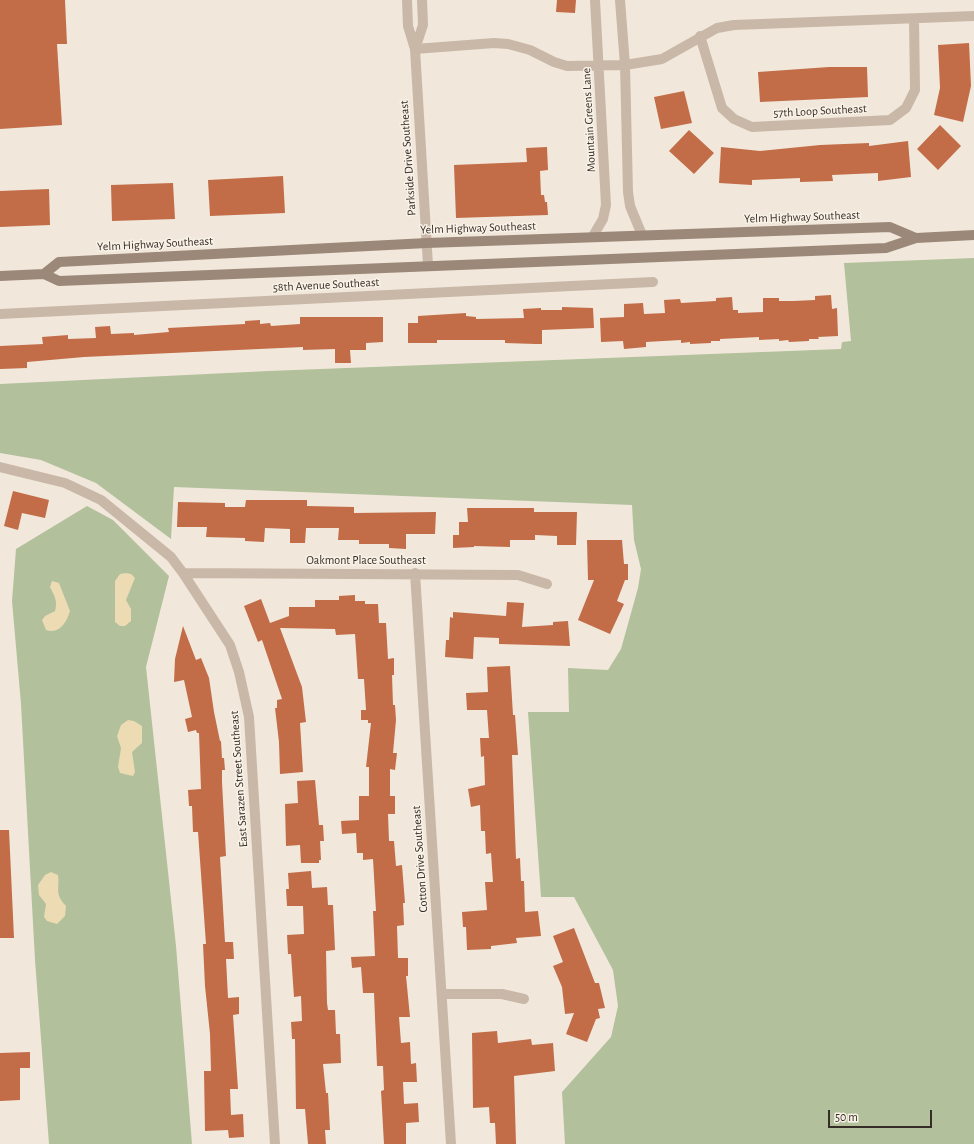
<!DOCTYPE html>
<style>
body{margin:0}
#map{position:relative;width:974px;height:1144px;overflow:hidden;background:#f1e8db;font-family:"Alegreya Sans",sans-serif}
canvas{display:block}
.scale{position:absolute;left:828px;top:1110px;width:104px;height:18px;box-sizing:border-box;border:2px solid #362d28;border-top:0;padding-left:5px;font-size:12px;line-height:14px;white-space:nowrap;color:#362d28;-webkit-text-stroke:3px #f9f2e7;paint-order:stroke}
</style>
<div id="map">
<canvas width="974" height="1144"></canvas>
<div class="scale">50 m</div>
</div>
<script>
const ctx = document.querySelector('canvas').getContext('2d');
ctx.lineJoin = 'round';
function fillPath(path, color) { ctx.fillStyle = color; ctx.fill(path, 'evenodd'); }
function trace(path, color, width, dash) { ctx.strokeStyle = color; ctx.lineWidth = width; ctx.lineCap = dash ? 'butt' : 'round'; ctx.setLineDash(dash || []); ctx.stroke(path); }
function write(font, color, halo, rows, align = 'center') {
  ctx.font = font + ' "Alegreya Sans",sans-serif'; ctx.lineWidth = 3; ctx.setLineDash([]); ctx.textBaseline = 'middle'; ctx.strokeStyle = halo; ctx.fillStyle = color; for (const [text, x, y, turn = 0] of rows) {
    ctx.save(); ctx.translate(x, y); ctx.rotate((+turn || 0) * Math.PI / 180); ctx.textAlign = isNaN(turn) ? turn : align; if (halo) ctx.strokeText(text, 0, 0); ctx.fillText(text, 0, 0); ctx.restore();
  }
}
fillPath(new Path2D(`
 M 974,258 L 974,1144 L 565,1144 L 562,1092 L 611,1037 L 618,1006 L 613,970 L 574,897 L 541,897 L 528,712 L 569,712 L 568,668 L 608,670 L 621,649 L 638,588 L 641,569 L 634,540 L 632,505 L 174,487 L 171,539 L 96,483 L 41,460 L 0,453 L 0,384 L 269,371 L 841,349 L 842,342 L 851,341 L 844,263 Z
 M 87,506 L 113,520 L 169,576 L 146,667 L 176,946 L 192,1144 L 49,1144 L 35,960 L 21,704 L 12,601 L 16,549 Z`), '#b2c09c');
fillPath(new Path2D(`
 M 126,573 L 131,574 L 135,578 L 126,600 L 131,609 L 131,621 L 125,626 L 120,626 L 115,622 L 115,581 L 120,574 Z
 M 52,581 L 59,583 L 70,611 C 67,622 59,635 46,630 L 42,620 L 45,616 L 55,611 C 58,601 54,595 50,587 Z
 M 128,720 L 134,721 L 142,726 L 142,743 L 132,752 L 135,772 L 133,776 L 120,773 L 118,767 L 121,748 L 117,736 L 121,725 Z
 M 51,872 L 58,875 C 60,890 54,893 66,906 L 65,916 L 57,924 L 47,921 L 44,917 L 46,904 L 39,895 L 38,885 L 45,875 Z`), '#ecdbb3');
fillPath(new Path2D(`
 M 0,0 L 65,0 L 67,44 L 57,44 L 62,125 L 0,129 Z
 M 557,0 L 576,0 L 575,13 L 556,12 Z
 M 969,43 L 971,86 L 963,122 L 934,115 L 940,88 L 938,45 Z
 M 829,67 L 867,67 L 868,97 L 760,102 L 758,72 Z
 M 684,91 L 692,123 L 661,129 L 654,97 Z
 M 940,125 L 961,146 L 938,170 L 917,149 Z
 M 689,130 L 714,153 L 694,174 L 669,151 Z
 M 908,141 L 911,177 L 878,181 L 878,173 L 832,175 L 833,181 L 800,182 L 800,178 L 752,180 L 752,185 L 719,183 L 721,147 L 760,151 L 820,145 L 869,143 L 869,146 Z
 M 547,147 L 548,170 L 540,171 L 541,195 L 544,195 L 545,202 L 547,202 L 548,215 L 456,218 L 454,165 L 527,162 L 526,148 Z
 M 283,176 L 285,213 L 210,216 L 208,180 Z
 M 173,183 L 175,219 L 112,221 L 111,185 Z
 M 49,189 L 50,225 L 0,227 L 0,191 Z
 M 831,295 L 832,309 L 837,308 L 838,336 L 818,337 L 819,339 L 809,339 L 809,341 L 789,342 L 788,340 L 779,341 L 779,339 L 759,340 L 759,337 L 720,339 L 720,341 L 711,341 L 711,343 L 690,344 L 690,342 L 681,343 L 681,340 L 646,342 L 646,347 L 624,349 L 623,341 L 601,342 L 600,318 L 624,317 L 624,304 L 643,303 L 644,314 L 665,313 L 664,300 L 680,299 L 681,303 L 716,301 L 716,298 L 732,297 L 733,310 L 738,310 L 738,313 L 763,312 L 763,298 L 779,298 L 779,301 L 793,301 L 815,300 L 815,296 Z
 M 562,307 L 593,308 L 594,328 L 542,330 L 542,344 L 536,344 L 505,343 L 505,340 L 437,340 L 437,343 L 408,343 L 408,323 L 418,323 L 418,316 L 466,313 L 466,316 L 476,317 L 476,319 L 524,318 L 523,309 L 541,308 L 541,310 L 562,310 Z
 M 300,317 L 383,317 L 383,342 L 366,343 L 366,350 L 350,350 L 351,363 L 335,363 L 335,349 L 303,350 L 303,347 L 84,357 L 27,362 L 27,368 L 0,369 L 0,346 L 43,344 L 42,337 L 68,335 L 68,339 L 96,338 L 95,327 L 110,326 L 111,334 L 134,333 L 134,335 L 169,332 L 168,328 L 245,324 L 245,321 L 260,320 L 260,324 L 270,323 L 271,326 L 300,324 Z
 M 13,491 L 49,500 L 45,518 L 22,513 L 18,530 L 4,526 Z
 M 246,500 L 307,500 L 307,506 L 354,507 L 354,513 L 436,512 L 435,534 L 406,534 L 406,549 L 389,548 L 389,544 L 359,544 L 359,540 L 338,540 L 339,528 L 306,528 L 305,543 L 290,543 L 290,529 L 265,528 L 264,542 L 245,541 L 245,538 L 206,537 L 207,527 L 177,527 L 178,502 L 225,503 L 225,507 L 245,507 Z
 M 467,508 L 534,508 L 534,512 L 577,512 L 576,545 L 557,545 L 557,536 L 535,535 L 535,540 L 510,540 L 510,547 L 474,546 L 474,547 L 453,548 L 453,535 L 459,535 L 459,522 L 468,522 Z
 M 587,540 L 622,540 L 624,564 L 628,564 L 628,580 L 625,580 L 617,601 L 624,604 L 610,634 L 578,620 L 594,580 L 588,580 Z
 M 355,595 L 355,601 L 365,601 L 365,604 L 378,604 L 379,623 L 386,623 L 388,659 L 394,658 L 394,675 L 392,675 L 393,705 L 395,705 L 396,720 L 393,753 L 397,753 L 395,770 L 390,769 L 390,796 L 395,796 L 395,814 L 388,814 L 389,841 L 394,841 L 396,866 L 402,865 L 405,903 L 403,903 L 404,925 L 397,926 L 398,958 L 408,958 L 408,976 L 406,976 L 410,1017 L 399,1017 L 401,1043 L 410,1042 L 411,1064 L 416,1063 L 417,1082 L 403,1082 L 404,1104 L 418,1103 L 419,1122 L 406,1123 L 406,1144 L 384,1144 L 381,1091 L 384,1090 L 383,1066 L 377,1066 L 374,993 L 363,993 L 361,967 L 352,968 L 351,957 L 375,956 L 373,911 L 376,911 L 373,859 L 363,860 L 363,853 L 357,853 L 356,833 L 342,834 L 341,821 L 359,820 L 359,796 L 369,796 L 369,767 L 366,767 L 371,723 L 368,723 L 368,720 L 361,720 L 361,710 L 366,710 L 364,679 L 358,679 L 355,634 L 336,635 L 335,629 L 280,628 L 302,687 L 306,722 L 300,723 L 303,772 L 280,774 L 279,742 L 275,708 L 277,708 L 277,700 L 282,699 L 262,640 L 258,642 L 244,606 L 261,599 L 270,623 L 289,616 L 289,607 L 315,607 L 315,600 L 339,600 L 339,596 Z
 M 507,602 L 524,603 L 522,627 L 553,625 L 553,622 L 568,621 L 570,646 L 499,644 L 499,638 L 474,637 L 473,659 L 445,657 L 446,640 L 449,640 L 450,617 L 453,618 L 453,612 L 506,616 Z
 M 183,626 L 196,660 L 201,658 L 209,678 L 214,712 L 220,741 L 221,741 L 222,758 L 224,758 L 225,770 L 222,770 L 222,782 L 226,856 L 220,857 L 225,942 L 233,942 L 234,959 L 226,959 L 228,998 L 239,997 L 239,1014 L 233,1015 L 238,1089 L 230,1089 L 231,1115 L 243,1114 L 244,1137 L 229,1138 L 228,1130 L 205,1131 L 204,1071 L 211,1071 L 210,1034 L 205,986 L 203,944 L 206,944 L 198,832 L 193,832 L 192,806 L 189,806 L 188,790 L 201,789 L 199,733 L 197,733 L 196,730 L 188,732 L 185,719 L 192,717 L 184,680 L 174,682 L 175,659 Z
 M 510,666 L 513,715 L 515,715 L 518,755 L 512,755 L 516,859 L 520,858 L 521,881 L 524,881 L 525,912 L 538,911 L 541,936 L 516,938 L 517,943 L 491,946 L 491,949 L 467,950 L 466,927 L 463,927 L 462,912 L 487,910 L 485,882 L 493,882 L 491,853 L 486,854 L 485,831 L 481,831 L 480,805 L 471,807 L 468,789 L 485,785 L 484,756 L 481,757 L 480,738 L 489,738 L 487,710 L 467,710 L 466,693 L 488,692 L 487,667 Z
 M 315,780 L 319,825 L 323,825 L 324,841 L 320,841 L 321,860 L 319,860 L 319,863 L 301,863 L 300,845 L 286,846 L 285,804 L 298,803 L 297,781 Z
 M 0,830 L 9,830 L 14,938 L 0,938 Z
 M 311,871 L 312,888 L 327,887 L 328,905 L 333,905 L 335,950 L 326,951 L 327,1003 L 328,1010 L 335,1010 L 336,1034 L 340,1034 L 341,1063 L 323,1064 L 326,1093 L 328,1093 L 330,1130 L 325,1130 L 326,1144 L 308,1144 L 305,1109 L 296,1109 L 295,1039 L 292,1039 L 291,1022 L 302,1021 L 301,996 L 294,997 L 291,954 L 288,954 L 287,935 L 304,934 L 303,906 L 287,906 L 286,889 L 289,889 L 288,873 Z
 M 574,928 L 595,983 L 599,983 L 605,1008 L 598,1009 L 600,1018 L 596,1019 L 587,1042 L 566,1034 L 574,1013 L 565,1014 L 562,987 L 553,966 L 563,962 L 553,936 Z
 M 497,1031 L 498,1043 L 531,1039 L 532,1045 L 553,1043 L 555,1071 L 514,1076 L 516,1144 L 496,1144 L 495,1123 L 490,1123 L 489,1107 L 473,1108 L 472,1033 Z
 M 30,1052 L 30,1068 L 20,1068 L 20,1100 L 0,1101 L 0,1053 Z`), '#c26c48');
trace(new Path2D(`
 M 620,0 L 625,65 L 628,192 L 630,206 L 642,235
 M 700,36 L 722,108 L 734,119 L 752,127 L 890,120 L 906,108 L 915,90 L 914,19
 M 415,49 L 494,43 L 508,44 L 530,50 L 554,62 L 567,66 L 625,65 L 662,59 L 717,28 L 734,25 L 974,16
 M 593,236 L 603,219 L 606,205 L 595,0
 M 0,314 L 653,282
 M 0,467 L 65,483 L 101,500 L 171,557 L 183,573 L 230,645 L 239,672 L 249,717 L 275,1144
 M 183,573 L 518,575 L 547,584
 M 415,573 L 451,1144
 M 442,994 L 502,994 L 524,999`), '#c9b8a8', 10);
trace(new Path2D(`
 M 407,0 L 408,26 L 415,49 L 428,265
 M 415,49 L 423,25 L 422,0`), '#c9b8a8', 10);
trace(new Path2D(`
 M 44,274 L 59,262 L 427,243 L 890,227 L 916,238
 M 0,276 L 44,274 L 59,281 C 335,269 611,258 886,248 L 916,238 L 974,235`), '#9c8879', 10);
write('12px', '#362d28', '#f9f2e7', [
 ["57th Loop Southeast",820,111,-3],
 ["Mountain Greens Lane",589,120,-93],
 ["Parkside Drive Southeast",408,158,-94],
 ["Yelm Highway Southeast",802,217,-2],
 ["Yelm Highway Southeast",478,228,-2],
 ["Yelm Highway Southeast",155,244,-3],
 ["58th Avenue Southeast",326,285,-3],
 ["Oakmont Place Southeast",366,560],
 ["East Sarazen Street Southeast",239,779,-94],
 ["Cotton Drive Southeast",420,859,-94]
]);
</script>
